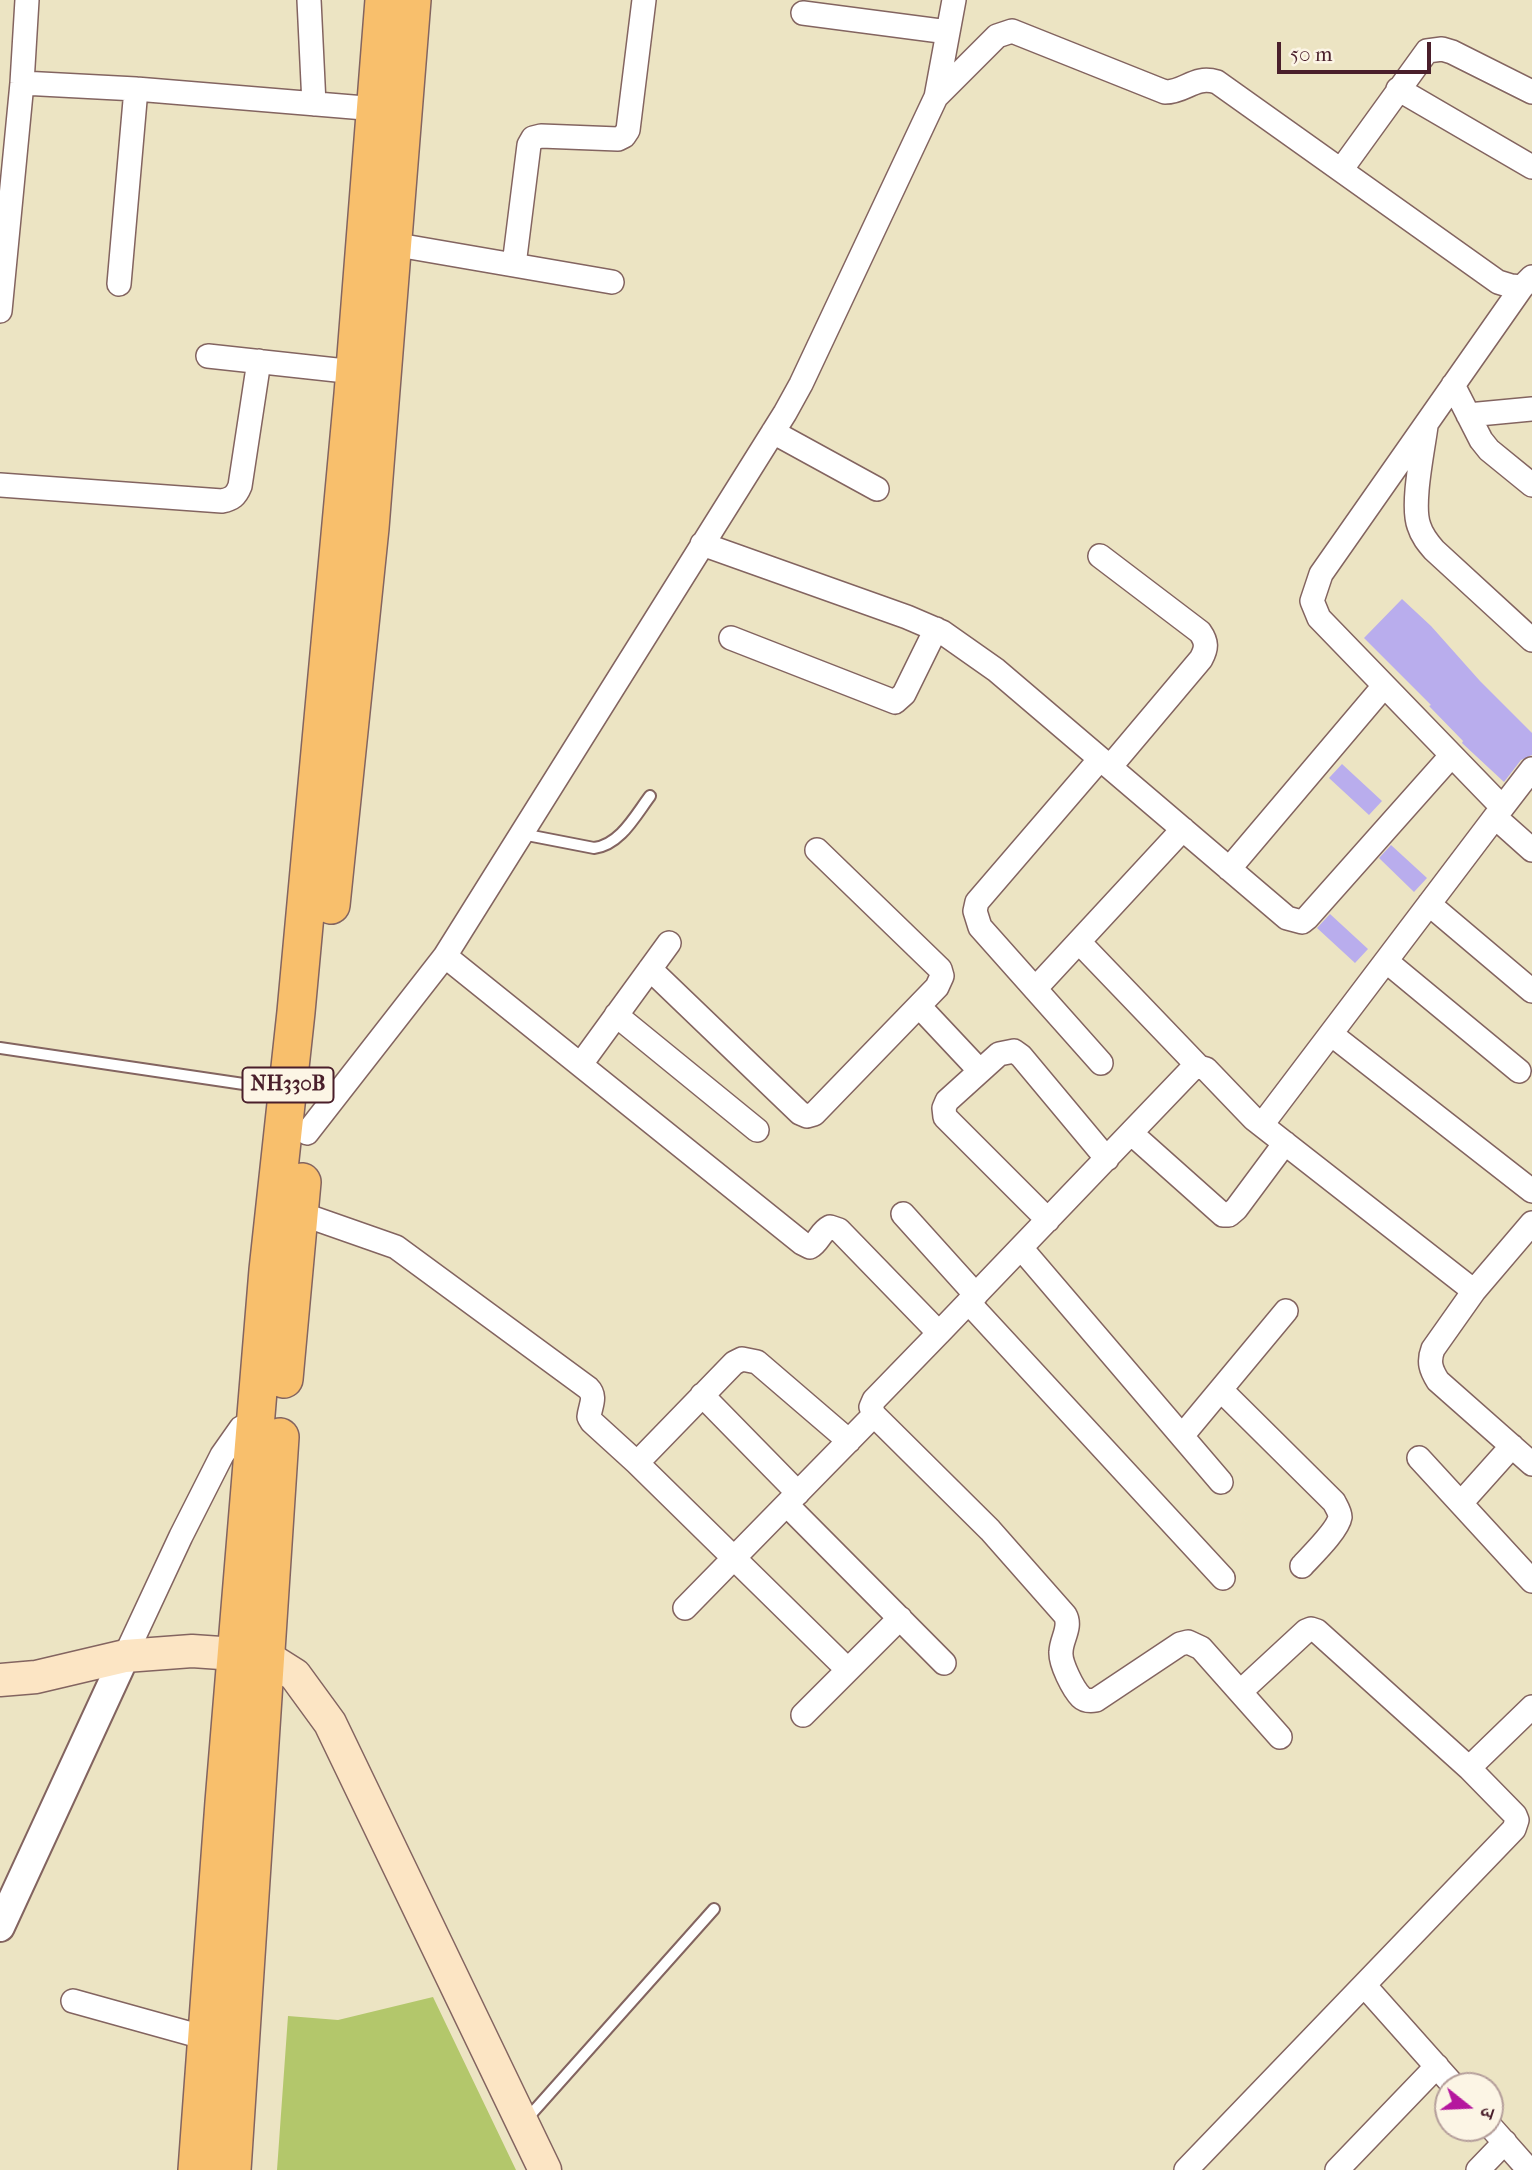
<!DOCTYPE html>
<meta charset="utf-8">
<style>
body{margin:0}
#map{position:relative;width:1532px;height:2170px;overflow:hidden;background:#ece4c3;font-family:"IM FELL French Canon","Noto Serif Devanagari",serif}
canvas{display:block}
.north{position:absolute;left:1434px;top:2072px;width:70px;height:70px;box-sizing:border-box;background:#fcf5e5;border:2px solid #b59f9b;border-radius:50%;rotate:108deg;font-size:19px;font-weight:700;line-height:28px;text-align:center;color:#4a1f2b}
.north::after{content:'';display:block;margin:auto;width:24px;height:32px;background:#b5179e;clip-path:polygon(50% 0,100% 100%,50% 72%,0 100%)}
.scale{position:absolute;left:1277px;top:42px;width:154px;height:32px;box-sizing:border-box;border:4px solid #4a1f2b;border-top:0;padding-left:9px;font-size:21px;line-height:24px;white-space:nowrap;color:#4a1f2b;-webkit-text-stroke:5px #fcf5e5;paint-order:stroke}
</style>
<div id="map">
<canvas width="1532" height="2170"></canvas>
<div class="north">उ</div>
<div class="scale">50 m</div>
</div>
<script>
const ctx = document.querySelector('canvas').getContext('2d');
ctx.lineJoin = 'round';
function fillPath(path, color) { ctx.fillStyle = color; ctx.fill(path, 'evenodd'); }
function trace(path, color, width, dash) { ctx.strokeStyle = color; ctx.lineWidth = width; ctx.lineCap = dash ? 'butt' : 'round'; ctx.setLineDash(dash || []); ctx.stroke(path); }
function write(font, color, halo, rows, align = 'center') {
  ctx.font = font + ' "IM FELL French Canon",serif'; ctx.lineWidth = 7; ctx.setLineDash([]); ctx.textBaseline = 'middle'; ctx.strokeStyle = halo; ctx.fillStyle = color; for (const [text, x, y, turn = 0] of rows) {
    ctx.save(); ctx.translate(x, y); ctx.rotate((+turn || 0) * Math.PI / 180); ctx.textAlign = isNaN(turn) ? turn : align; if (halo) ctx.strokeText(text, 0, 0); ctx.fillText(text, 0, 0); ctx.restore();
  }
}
fillPath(new Path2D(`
 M 433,1997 L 516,2170 L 277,2170 L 288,2016 L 338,2020 Z`), '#b3c76b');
fillPath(new Path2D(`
 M 1402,599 L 1431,626 L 1480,681 L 1532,733 L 1532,755 L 1521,760 L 1504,782 L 1462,743 L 1463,741 L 1429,706 L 1431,705 L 1364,638 Z
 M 1342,764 L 1382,801 L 1369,815 L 1329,778 Z
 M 1391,845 L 1427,878 L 1414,892 L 1379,858 Z
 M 1330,914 L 1368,949 L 1355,963 L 1317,928 Z`), '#b9aded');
const service = new Path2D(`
 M 522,834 L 594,848 C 620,845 635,816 650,796
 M 0,1048 L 311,1094
 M 525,2121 L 714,1909`);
const minor = new Path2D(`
 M 309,0 L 314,104
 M 803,13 L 948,32
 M 22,83 L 136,89 L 389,110
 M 1398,89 L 1532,167
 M 936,97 L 997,36 L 1012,31 L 1165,92 C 1186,92 1194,75 1217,82 L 1498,282 L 1511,286 L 1522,287 L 1532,277
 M 1341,170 L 1427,51 L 1442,49 L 1452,52 L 1532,92
 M 392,244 L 612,282
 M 514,265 L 529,145 L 533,138 L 541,136 L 618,139 L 624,136 L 628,130 L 644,0
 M 119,284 L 136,89
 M 0,311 L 22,83 L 27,0
 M 208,356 L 355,372
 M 1453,385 L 1481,440 L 1489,450 L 1532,485
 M 1468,415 L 1532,409
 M 1426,426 C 1423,450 1411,505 1419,526 C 1422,536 1428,543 1434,550 L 1532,640
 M 773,432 L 877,489
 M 0,485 L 222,501 C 232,499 236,496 240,486 L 259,361
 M 702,544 L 907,617 L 942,632 L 996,670 L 1287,918 L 1302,922 L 1307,918 L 1451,756
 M 1100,556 L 1200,632 C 1207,642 1207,648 1201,659 L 1110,767
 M 731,638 L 895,702 L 904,694 L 936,629
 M 1100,759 L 977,902 L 975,911 L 980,927 L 1101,1063
 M 1532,769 L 1495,817 L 1532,850
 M 1502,807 L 1319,618 L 1312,601 L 1321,574 L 1522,287
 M 1229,869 L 1384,686
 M 1429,904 L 1532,991
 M 1079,942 L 1199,1067
 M 445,956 L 802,1243 L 810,1247 C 819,1242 820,1232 830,1227 L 839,1230 L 939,1333 L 1192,1069 L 1199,1067 L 1206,1069 L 1254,1119 L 1261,1122 L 1267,1118 L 1495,817
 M 1386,961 L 1519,1071
 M 650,969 L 800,1113 L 807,1116 L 814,1114 L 937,987 L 942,976 L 940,969 L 817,850
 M 1035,989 L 1183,829
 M 919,1006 L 980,1071
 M 616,1015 L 757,1130
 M 1331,1034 L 1532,1191
 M 581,1064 L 669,943
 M 1254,1119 L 1474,1291
 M 307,1133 L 445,956 L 785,413 L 801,384 L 936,97 L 954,0
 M 1131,1133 L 1223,1215 L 1229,1215 L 1236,1209 L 1285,1143
 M 299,1213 L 396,1247 L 588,1388 C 597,1397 590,1406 589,1417 L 592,1422 L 637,1463 L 848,1670
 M 903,1214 L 976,1295
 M 1048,1220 L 945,1117 L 944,1108 L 947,1101 L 999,1054 L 1014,1051 L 1021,1056 L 1107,1159
 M 1532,1223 L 1474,1291 L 1433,1349 C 1428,1362 1431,1370 1438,1381 L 1532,1464
 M 1021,1248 L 1221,1482
 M 969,1303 L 1223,1578
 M 939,1333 L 874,1400 L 871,1407 L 874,1415 L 990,1530 L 1065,1615 C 1072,1627 1061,1639 1061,1652 C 1060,1663 1073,1689 1081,1697 C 1085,1701 1090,1701 1096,1700 L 1180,1644 L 1188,1642 L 1201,1648 L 1280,1737
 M 1221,1390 L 1334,1502 C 1336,1506 1340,1512 1340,1517 C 1338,1530 1311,1556 1302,1566
 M 702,1395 L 798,1493
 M 1182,1436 L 1286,1311
 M 1419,1458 L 1532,1581
 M 637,1463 L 734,1363 L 742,1359 L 757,1362 L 849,1441
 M 1461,1503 L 1512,1446
 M 787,1505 L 944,1663
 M 685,1608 L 874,1415
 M 125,1656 L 181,1536 L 222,1455 L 241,1428 L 256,1421
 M 803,1715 L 900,1618
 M 1469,1768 L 1532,1707
 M 1364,1985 L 1454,2086
 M 73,2001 L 206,2038
 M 1490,2126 L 1529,2170
 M 1186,2170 L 1514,1829 L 1517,1820 L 1515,1815 L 1469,1768 L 1317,1631 L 1311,1629 L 1306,1631 L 1240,1692
 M 1337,2170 L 1437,2066
 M 1478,2170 L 1505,2142`);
const tertiary = new Path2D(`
 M 0,1927 L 125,1656`);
const secondary = new Path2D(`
 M 0,1680 L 36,1677 L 125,1656 L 192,1651 L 265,1656 L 295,1675 L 330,1723 L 545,2170`);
const trunk = new Path2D(`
 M 331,905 L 370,528 L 412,0
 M 284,1379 L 302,1182
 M 197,2170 L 224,1802 L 268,1270 L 296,1012 L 353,394 L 384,0
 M 232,2170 L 280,1437`);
trace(service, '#836460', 14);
trace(minor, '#836460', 26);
trace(tertiary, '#836460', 32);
trace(secondary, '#836460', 35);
trace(trunk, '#836460', 40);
trace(service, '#fff', 10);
trace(minor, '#fff', 23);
trace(tertiary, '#fff', 28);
trace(secondary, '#fce5c4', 32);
trace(trunk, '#f8bf6c', 37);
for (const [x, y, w] of [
 [288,1085,91]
]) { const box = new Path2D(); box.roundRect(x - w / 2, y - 17.5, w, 35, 5); ctx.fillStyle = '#fcf5e5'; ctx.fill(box); trace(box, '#4a1f2b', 2); }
write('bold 21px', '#4a1f2b', null, [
 ["NH330B",288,1085]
]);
</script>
